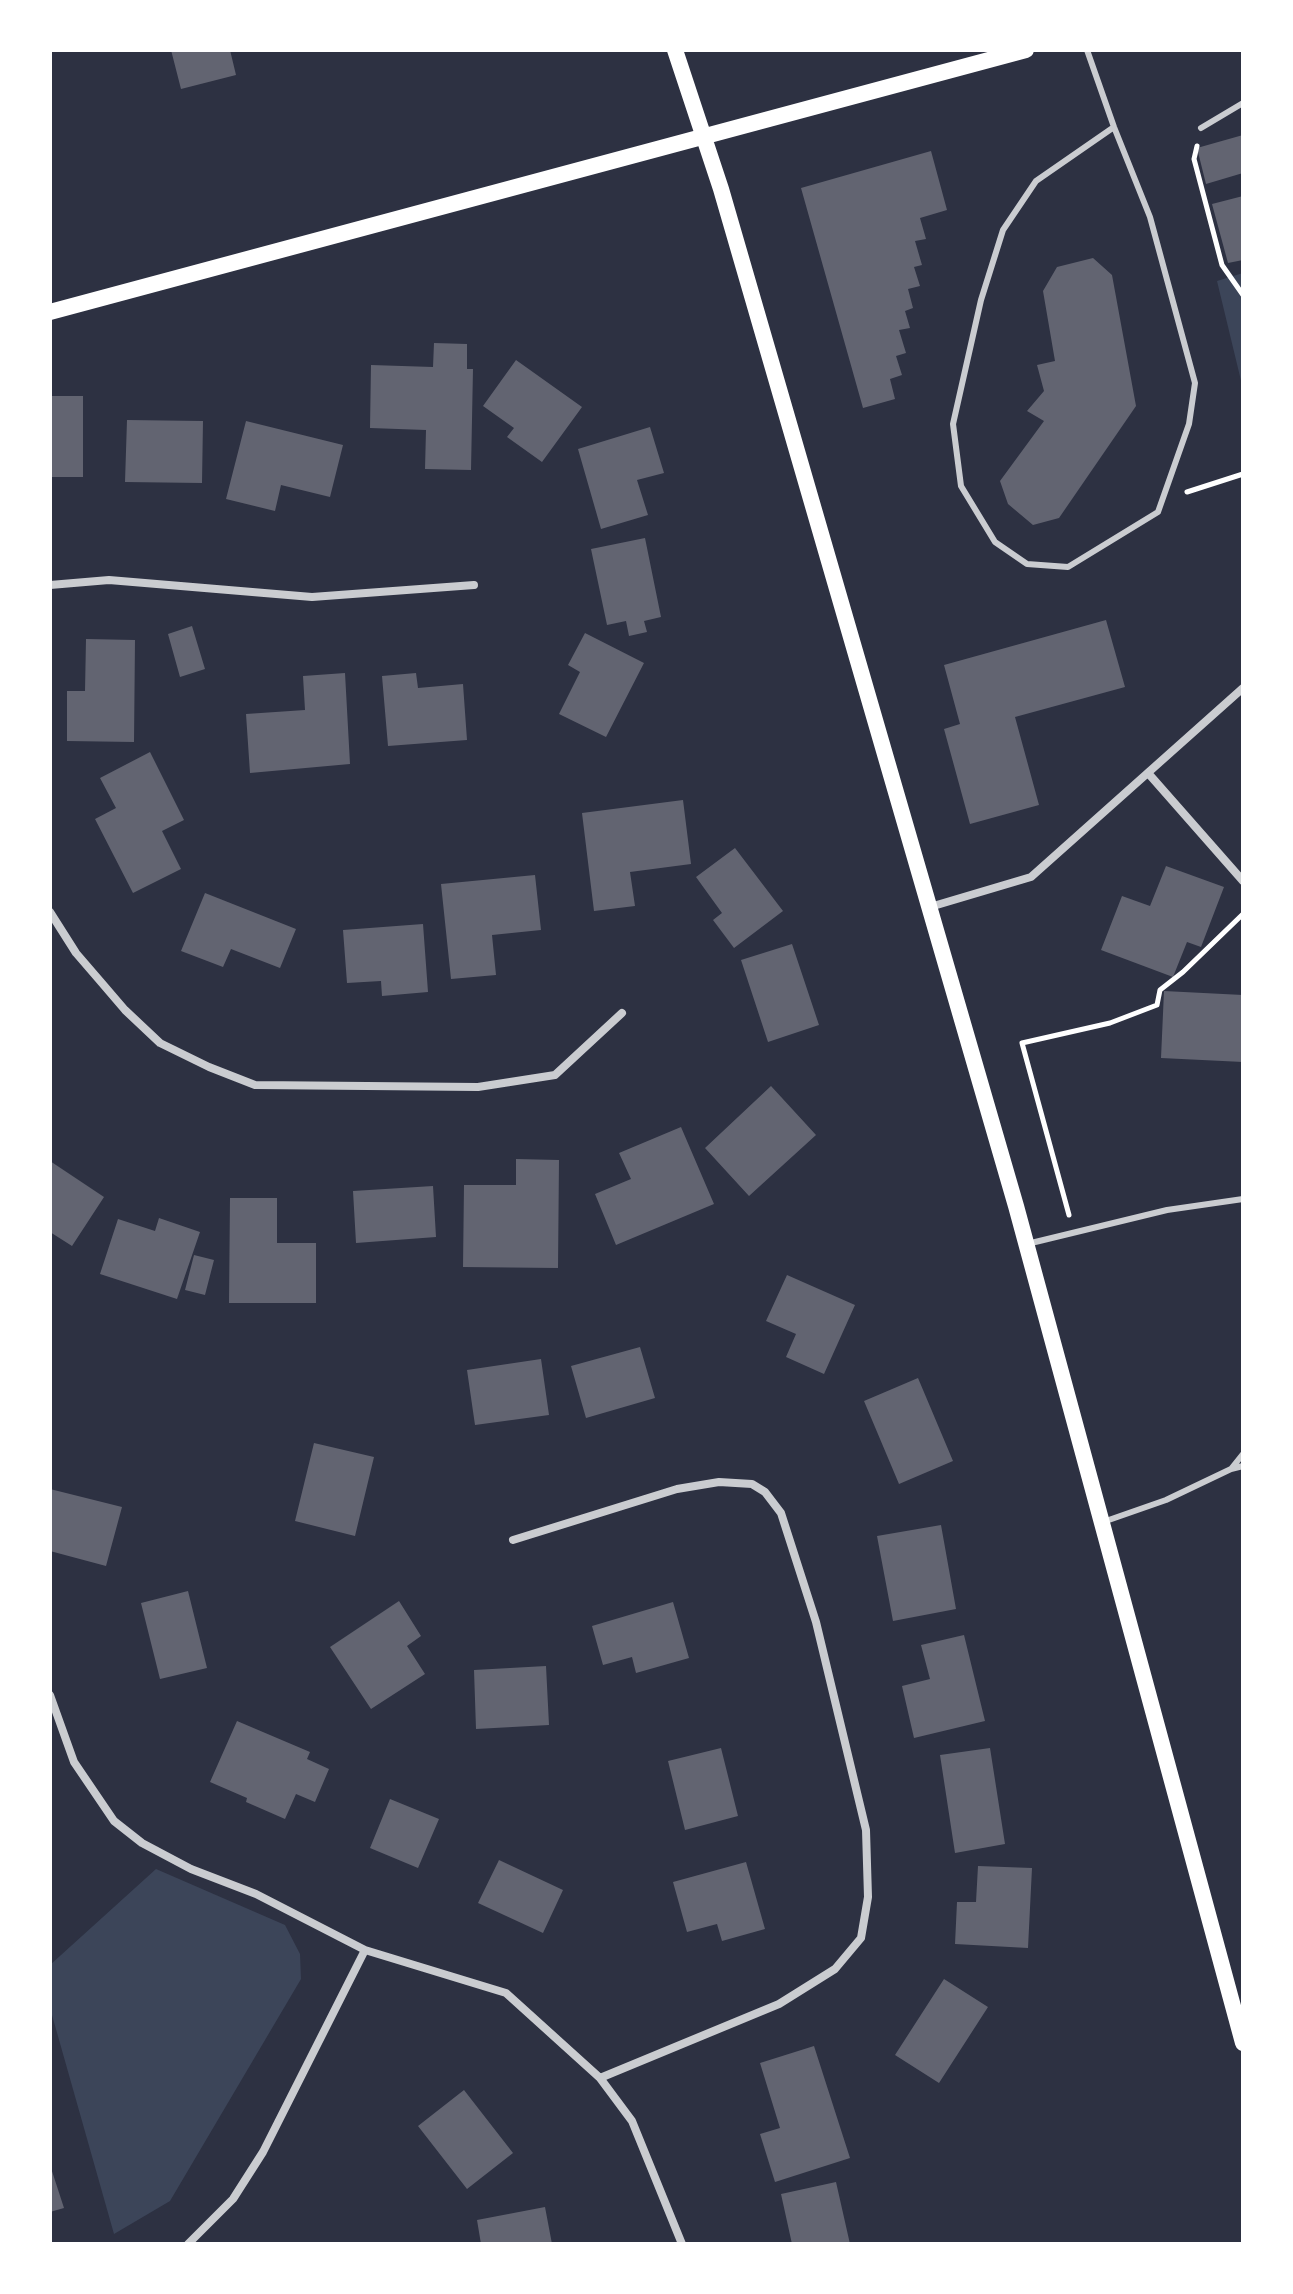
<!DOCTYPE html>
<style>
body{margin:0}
#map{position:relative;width:1293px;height:2294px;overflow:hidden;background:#2d3142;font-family:"Times New Roman",serif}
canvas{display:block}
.frame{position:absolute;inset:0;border:52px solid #fff;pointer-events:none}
</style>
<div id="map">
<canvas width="1293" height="2294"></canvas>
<div class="frame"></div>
</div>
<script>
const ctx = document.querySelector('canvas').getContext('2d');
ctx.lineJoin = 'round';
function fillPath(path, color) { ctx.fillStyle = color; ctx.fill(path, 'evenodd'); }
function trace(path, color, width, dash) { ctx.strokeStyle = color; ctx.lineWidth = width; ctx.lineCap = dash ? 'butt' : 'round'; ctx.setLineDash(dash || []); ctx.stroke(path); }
fillPath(new Path2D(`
 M 1243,273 L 1243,389 L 1217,281 Z
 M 156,1869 L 285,1925 L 300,1954 L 301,1979 L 170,2201 L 114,2234 L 50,2008 L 50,1965 Z`), '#3c4559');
fillPath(new Path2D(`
 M 171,50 L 230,50 L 236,75 L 181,89 Z
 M 1243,135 L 1243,173 L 1206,184 L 1197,148 Z
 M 931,151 L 947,210 L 920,218 L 926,239 L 915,241 L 922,265 L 914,267 L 920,286 L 908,289 L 913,308 L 905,311 L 910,328 L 899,330 L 906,353 L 896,356 L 902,375 L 890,379 L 895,399 L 863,408 L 801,188 Z
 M 1243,196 L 1243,260 L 1228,263 L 1212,204 Z
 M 1093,258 L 1112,275 L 1136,406 L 1059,518 L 1033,525 L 1008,504 L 1000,481 L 1044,421 L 1027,411 L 1044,391 L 1037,365 L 1055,361 L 1043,291 L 1057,267 Z
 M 434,343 L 467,344 L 467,369 L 473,369 L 471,470 L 425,469 L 426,430 L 370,428 L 371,365 L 433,367 Z
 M 516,360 L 582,407 L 542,462 L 507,437 L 514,428 L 483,406 Z
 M 50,396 L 83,396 L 83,477 L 50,477 Z
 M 127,420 L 203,421 L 202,483 L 125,482 Z
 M 246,421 L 343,445 L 330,497 L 281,485 L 275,511 L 226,499 Z
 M 650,427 L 664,473 L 637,480 L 648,515 L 601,529 L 578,449 Z
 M 645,538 L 661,617 L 644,621 L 647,632 L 629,636 L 626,621 L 607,625 L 591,549 Z
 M 1106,620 L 1125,687 L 1015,717 L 1039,805 L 970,824 L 944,729 L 960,724 L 944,665 Z
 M 192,626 L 205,669 L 180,677 L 168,634 Z
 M 585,633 L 644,663 L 606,737 L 559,714 L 580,672 L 568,665 Z
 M 86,639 L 135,640 L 134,742 L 67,741 L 67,691 L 85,691 Z
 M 345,673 L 350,764 L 250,773 L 246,714 L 305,710 L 303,676 Z
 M 416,673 L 418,688 L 463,684 L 467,740 L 388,746 L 382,676 Z
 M 150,752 L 184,820 L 162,831 L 181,869 L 133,893 L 95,819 L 116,808 L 100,778 Z
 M 683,800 L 691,864 L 630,872 L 635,906 L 594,911 L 582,813 Z
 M 735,848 L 783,911 L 734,948 L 713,920 L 722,913 L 696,877 Z
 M 1166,866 L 1224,887 L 1201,947 L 1187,942 L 1173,977 L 1101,950 L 1122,896 L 1150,906 Z
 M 535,875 L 541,930 L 492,935 L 496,975 L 451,979 L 441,884 Z
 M 205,893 L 296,929 L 280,968 L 231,949 L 223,967 L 181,951 Z
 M 423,924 L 428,992 L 382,996 L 381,981 L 347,983 L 343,930 Z
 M 792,944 L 819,1025 L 768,1042 L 741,960 Z
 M 1164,991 L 1243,995 L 1243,1062 L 1161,1058 Z
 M 771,1086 L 816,1135 L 749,1196 L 705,1148 Z
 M 681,1127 L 714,1204 L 616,1245 L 595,1194 L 631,1179 L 619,1153 Z
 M 516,1159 L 559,1160 L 558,1268 L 463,1267 L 464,1185 L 516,1185 Z
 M 50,1161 L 104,1197 L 72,1246 L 50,1232 Z
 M 433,1186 L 436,1237 L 356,1243 L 353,1191 Z
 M 230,1198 L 277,1198 L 277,1243 L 316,1243 L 316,1303 L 229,1303 Z
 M 159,1218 L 200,1232 L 177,1299 L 100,1274 L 118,1219 L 155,1231 Z
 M 194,1255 L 214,1260 L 205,1295 L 185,1290 Z
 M 787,1275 L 855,1305 L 824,1374 L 786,1357 L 796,1334 L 766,1321 Z
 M 640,1347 L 655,1398 L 586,1418 L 571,1366 Z
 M 541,1359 L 549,1415 L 475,1425 L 467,1370 Z
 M 918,1378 L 953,1461 L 899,1484 L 864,1401 Z
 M 314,1443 L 374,1457 L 355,1536 L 295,1521 Z
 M 50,1489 L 122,1507 L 106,1566 L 50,1551 Z
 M 941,1525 L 956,1609 L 893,1621 L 877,1536 Z
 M 188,1591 L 207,1668 L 160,1679 L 141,1603 Z
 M 399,1601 L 421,1636 L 407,1646 L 425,1674 L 371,1709 L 330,1647 Z
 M 673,1602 L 689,1658 L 636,1673 L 632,1657 L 603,1665 L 592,1626 Z
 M 964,1635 L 985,1721 L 914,1738 L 902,1686 L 930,1679 L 921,1645 Z
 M 546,1666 L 549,1725 L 476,1729 L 474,1670 Z
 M 237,1721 L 310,1752 L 307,1759 L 329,1769 L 315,1802 L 296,1794 L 285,1819 L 246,1802 L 247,1798 L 210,1782 Z
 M 721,1748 L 738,1816 L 685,1830 L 668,1761 Z
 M 990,1748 L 1005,1844 L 955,1853 L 940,1755 Z
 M 390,1799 L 439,1819 L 418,1868 L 370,1848 Z
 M 499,1860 L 563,1890 L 543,1933 L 478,1903 Z
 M 746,1862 L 765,1929 L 722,1941 L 717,1924 L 687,1932 L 673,1882 Z
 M 978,1866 L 1032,1868 L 1028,1948 L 955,1944 L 957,1902 L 976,1902 Z
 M 944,1979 L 988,2007 L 939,2083 L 895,2055 Z
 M 814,2046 L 850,2158 L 775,2182 L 760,2134 L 780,2128 L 760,2063 Z
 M 464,2090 L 513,2153 L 467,2189 L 418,2126 Z
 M 50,2165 L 64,2208 L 50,2212 Z
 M 836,2182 L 850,2244 L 792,2244 L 781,2194 Z
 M 545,2207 L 552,2244 L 481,2244 L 477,2220 Z`), '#626471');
trace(new Path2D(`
 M 1197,146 L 1194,159 L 1222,265 L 1243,295
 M 1187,492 L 1243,474
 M 1069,1215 L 1022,1043 L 1110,1023 L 1157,1005 L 1160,990 L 1183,972 L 1243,914`), '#fff', 5);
trace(new Path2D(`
 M 1087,50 L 1114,127 L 1150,217 L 1195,383 L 1189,424 L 1158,512 L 1068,567 L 1027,564 L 995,542 L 961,486 L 953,424 L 981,300 L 1003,230 L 1036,181 L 1114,127
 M 1201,128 L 1243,103
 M 1027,1244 L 1167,1210 L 1243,1199
 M 1231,1469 L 1243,1466
 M 1103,1522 L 1166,1500 L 1231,1469 L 1243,1454`), '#caccd0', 6);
trace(new Path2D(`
 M 50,585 L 109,580 L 312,597 L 474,585
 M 1148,773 L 1243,881
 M 930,907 L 1031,877 L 1243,688
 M 50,912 L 76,953 L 101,982 L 125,1010 L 160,1043 L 209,1067 L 255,1085 L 478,1087 L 555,1075 L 622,1013
 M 513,1540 L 677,1489 L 719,1482 L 752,1484 L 765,1492 L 781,1513 L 816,1622 L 866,1830 L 868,1897 L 861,1938 L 835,1969 L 779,2004 L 600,2078
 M 50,1695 L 74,1762 L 114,1821 L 142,1843 L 191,1869 L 256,1894 L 365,1950 L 506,1993 L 600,2078 L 632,2121 L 682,2244
 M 188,2244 L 233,2199 L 263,2152 L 365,1950`), '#caccd0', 8);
trace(new Path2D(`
 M 675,50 L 721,189 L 1016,1206 L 1243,2043
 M 50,312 L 1026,50`), '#fff', 16);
</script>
